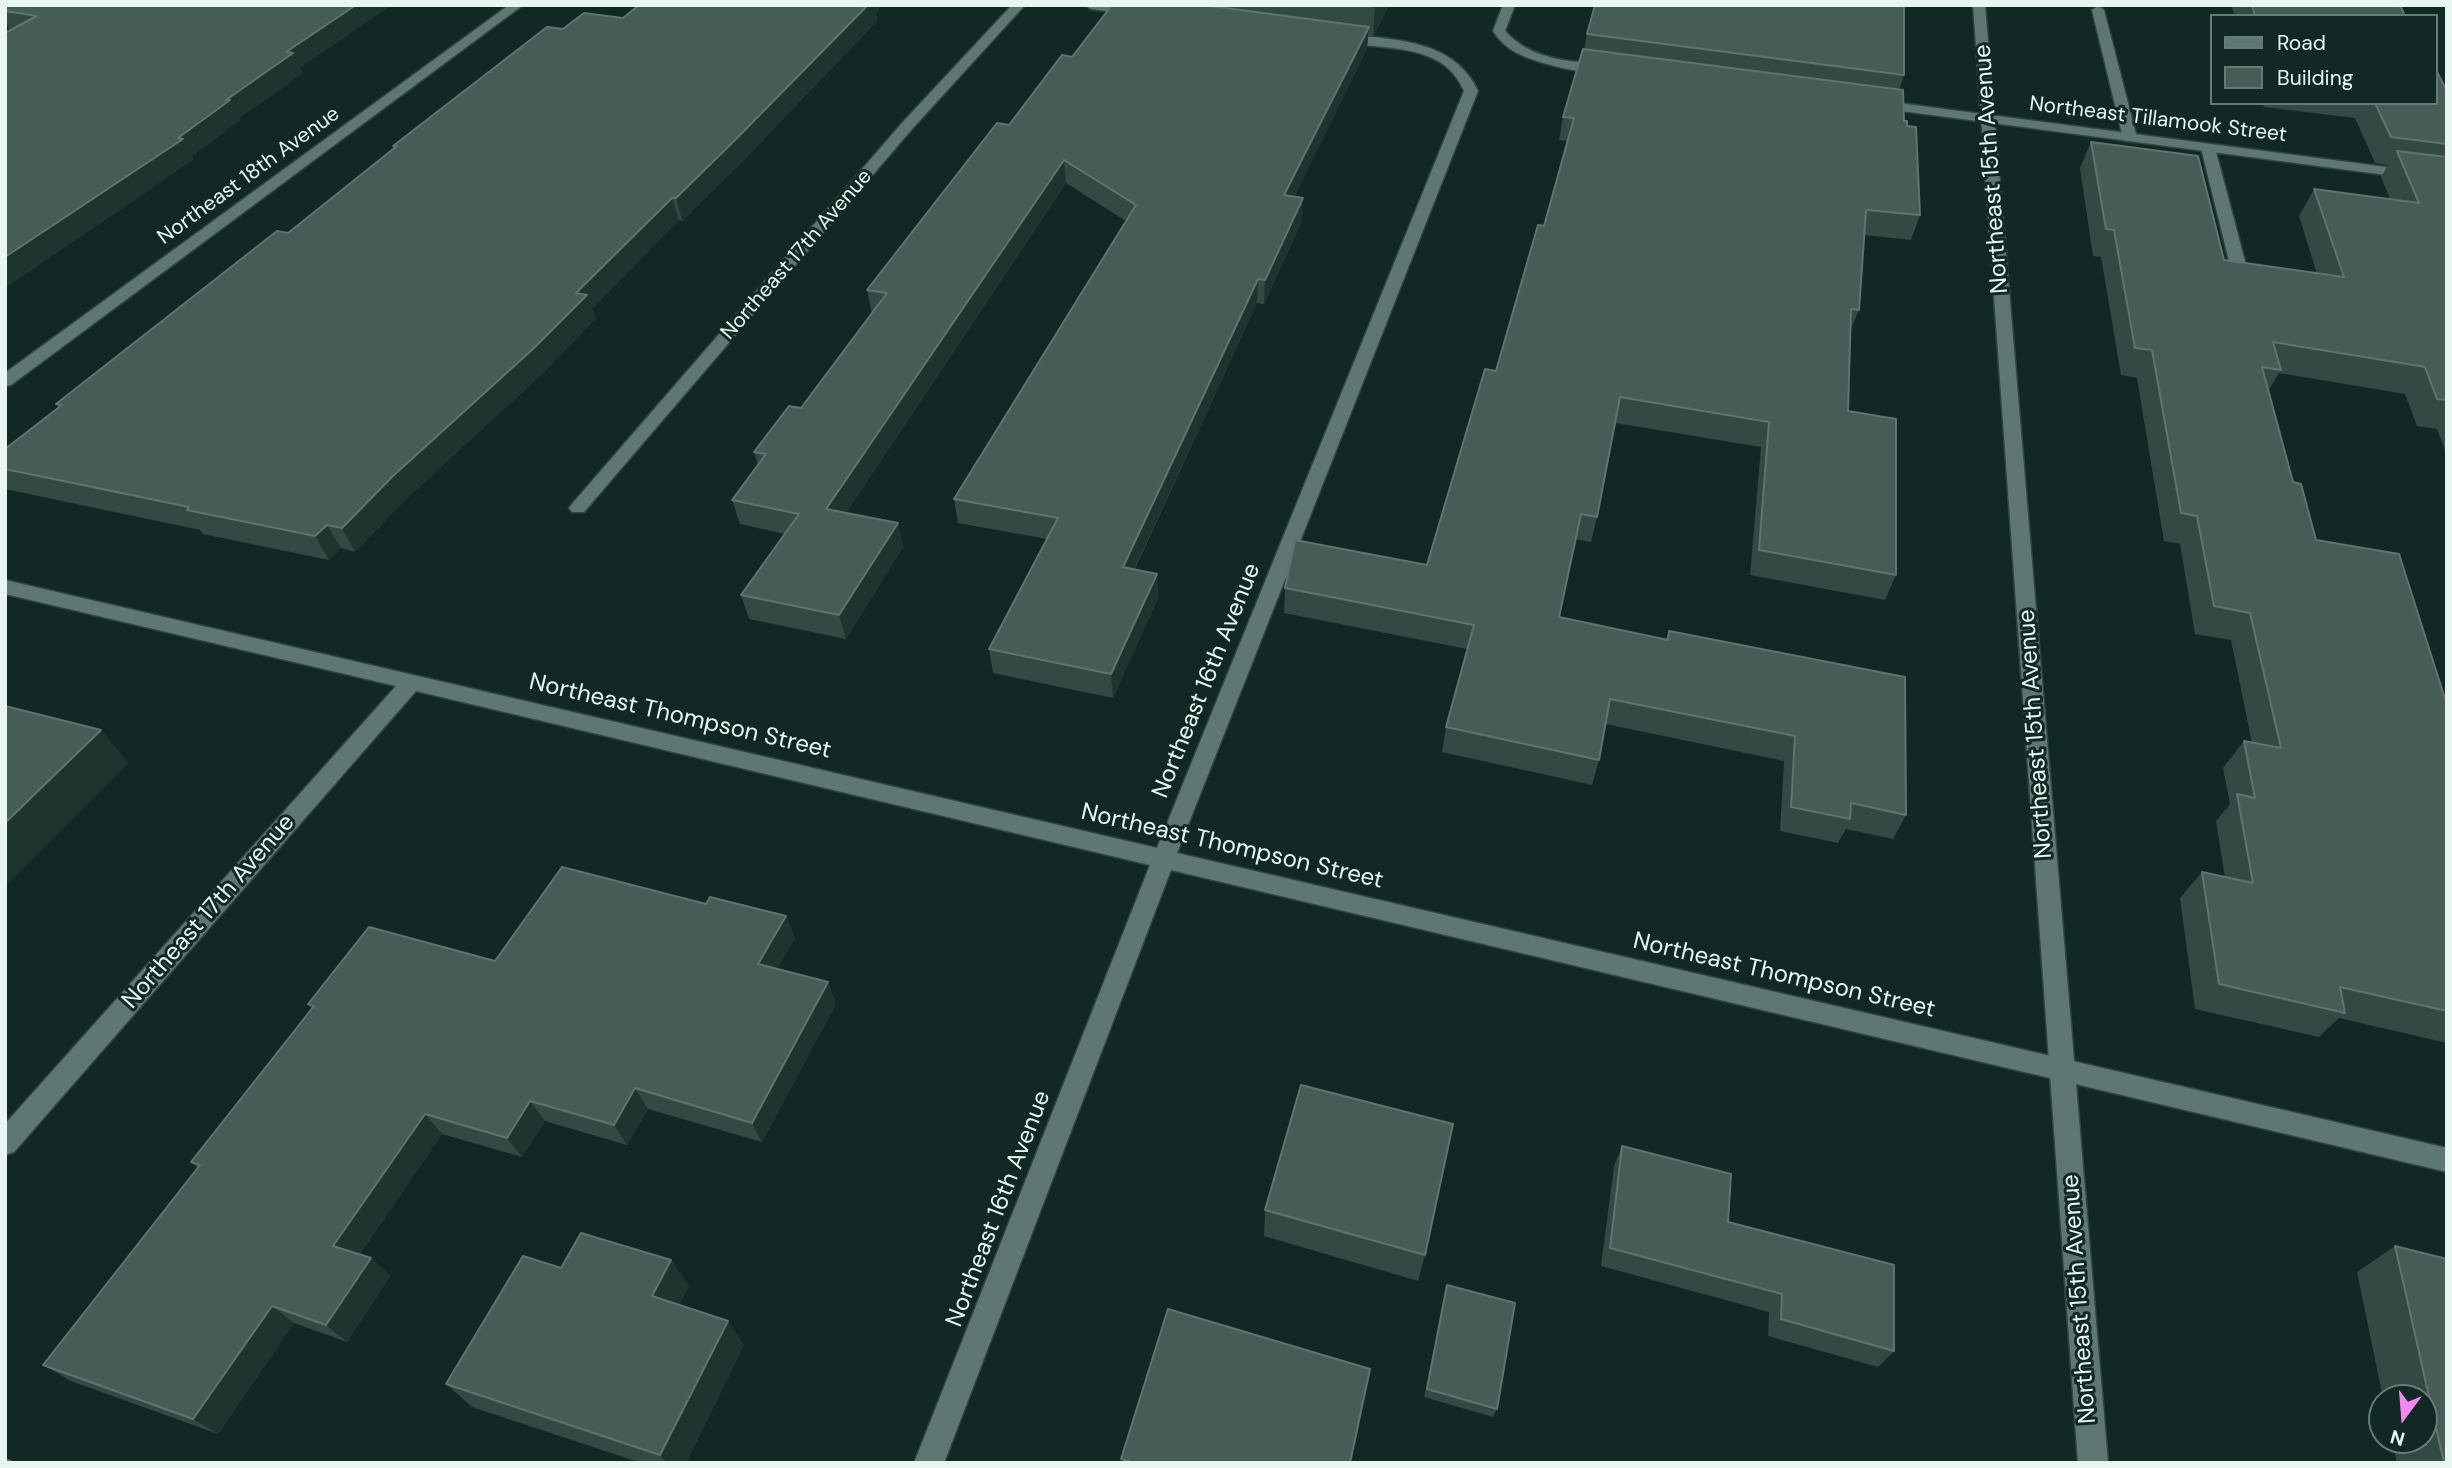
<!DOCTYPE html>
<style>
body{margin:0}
#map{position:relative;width:2452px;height:1468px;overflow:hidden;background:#112824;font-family:"DM Sans",sans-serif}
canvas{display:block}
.frame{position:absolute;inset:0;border:7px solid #e8f6f2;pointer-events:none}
.legend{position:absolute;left:2210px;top:14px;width:228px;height:91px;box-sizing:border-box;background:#112824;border:2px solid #677a76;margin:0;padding:9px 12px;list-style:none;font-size:21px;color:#e8f6f2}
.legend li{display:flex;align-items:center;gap:14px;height:35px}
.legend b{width:35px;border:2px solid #677a76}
.north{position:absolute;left:2368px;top:1384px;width:70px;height:70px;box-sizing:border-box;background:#112824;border:2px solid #677a76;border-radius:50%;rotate:196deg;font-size:19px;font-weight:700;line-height:28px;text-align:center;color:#e8f6f2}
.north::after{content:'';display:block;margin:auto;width:24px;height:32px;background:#f788ec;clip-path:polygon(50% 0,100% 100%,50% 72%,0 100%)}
</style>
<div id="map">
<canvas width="2452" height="1468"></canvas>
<div class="frame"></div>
<ul class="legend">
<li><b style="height:9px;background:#5e7772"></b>Road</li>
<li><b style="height:19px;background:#465c57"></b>Building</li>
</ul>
<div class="north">N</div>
</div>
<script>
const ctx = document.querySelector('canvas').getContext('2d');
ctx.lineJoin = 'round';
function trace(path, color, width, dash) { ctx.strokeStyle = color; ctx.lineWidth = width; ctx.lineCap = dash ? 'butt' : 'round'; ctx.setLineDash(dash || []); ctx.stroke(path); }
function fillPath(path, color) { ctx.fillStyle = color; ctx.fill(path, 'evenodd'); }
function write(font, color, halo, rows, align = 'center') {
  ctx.font = font + ' "DM Sans",sans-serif'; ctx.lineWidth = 6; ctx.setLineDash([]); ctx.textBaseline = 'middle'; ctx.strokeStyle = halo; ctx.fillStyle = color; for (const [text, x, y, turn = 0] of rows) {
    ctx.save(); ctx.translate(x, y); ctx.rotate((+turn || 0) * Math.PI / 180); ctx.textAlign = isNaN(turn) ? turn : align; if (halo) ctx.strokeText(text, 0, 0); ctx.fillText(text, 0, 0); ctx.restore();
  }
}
const service = new Path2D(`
 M 2098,6 L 2104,10 L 2137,138 L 2135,141 L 2125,141 L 2123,138 L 2092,10 Z
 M 2208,144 L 2215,148 L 2247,269 L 2244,272 L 2239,274 L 2231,269 L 2201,148 Z`);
const minor = new Path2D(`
 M 509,5 L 523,5 L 11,385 L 5,386 L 5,373 Z
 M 1012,5 L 1025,5 L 912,129 L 584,512 L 572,512 L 569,508 L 572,504 L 902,123 Z
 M 1085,5 L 1121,5 L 1143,11 L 1137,15 L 1091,9 Z
 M 1503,5 L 1515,5 L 1505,31 C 1531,60 1569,61 1605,65 L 1611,69 C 1599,80 1532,62 1517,53 C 1507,48 1499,40 1493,31 Z
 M 1339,34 C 1390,39 1454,38 1478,91 L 1177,853 L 2447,1148 L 2447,1172 L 1171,870 L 944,1463 L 914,1463 L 1150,865 L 416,691 L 14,1152 L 5,1155 L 5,1124 L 396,686 L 5,594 L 5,580 L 1157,848 L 1464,91 C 1443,40 1380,51 1335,41 L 1335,35 Z
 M 1876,100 L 2447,175 L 2447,183 L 1871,107 L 1871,101 Z`);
const tertiary = new Path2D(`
 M 1973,5 L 1985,5 L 2108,1463 L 2078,1463 Z`);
trace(service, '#33433f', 3);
trace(minor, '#33433f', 3);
trace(tertiary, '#33433f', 3);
fillPath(service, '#5e7772');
fillPath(minor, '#5e7772');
fillPath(tertiary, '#5e7772');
fillPath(new Path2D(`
 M 5,5 L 300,68 L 303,73 L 239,118 L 240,120 L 192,156 L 194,159 L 5,288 L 5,33 L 12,29 L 9,29 L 5,22 Z
 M 1112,5 L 1389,5 L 1373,37 L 1368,36 L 1367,49 L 1294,197 L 1302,221 L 1264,304 L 1257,303 L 1135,569 L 1157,574 L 1158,598 L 1113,698 L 993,673 L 989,649 L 1047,539 L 958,523 L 954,499 L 1126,221 L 1066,183 L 846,513 L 898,523 L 903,547 L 846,639 L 749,619 L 741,595 L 785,534 L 740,524 L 732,500 L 758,465 L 754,452 L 801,408 L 872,314 L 867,290 L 1009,125 L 1072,57 Z
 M 2231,5 L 2400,5 L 2405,16 L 2235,16 Z
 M 879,10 L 876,14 L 877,21 L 742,162 L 682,221 L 679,220 L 592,309 L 596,318 L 544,372 L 405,500 L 355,552 L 341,548 L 329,560 L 203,534 L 200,530 L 5,489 L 5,449 L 58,408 L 56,404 L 288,233 L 395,148 L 393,146 L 563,29 L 623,18 Z
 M 1587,34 L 1904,75 L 1899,90 L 1904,121 L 1907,126 L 1920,215 L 1911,240 L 1864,235 L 1859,310 L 1850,332 L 1848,411 L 1896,575 L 1885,600 L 1750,575 L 1761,447 L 1615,423 L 1597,517 L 1591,542 L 1575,539 L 1559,617 L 1666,639 L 1669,631 L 1906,815 L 1893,839 L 1846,829 L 1838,843 L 1780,831 L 1784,761 L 1606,724 L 1599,760 L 1592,785 L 1442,752 L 1446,727 L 1467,649 L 1284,613 L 1285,588 L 1427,565 L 1496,371 L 1544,226 L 1568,141 L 1559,140 L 1563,117 L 1584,50 Z
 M 2447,91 L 2447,455 L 2437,429 L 2417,426 L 2405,394 L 2279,373 L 2268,391 L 2293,482 L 2316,540 L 2447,705 L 2447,1043 L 2339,1018 L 2319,1037 L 2195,1009 L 2180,898 L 2202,872 L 2225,877 L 2216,821 L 2230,804 L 2223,768 L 2244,741 L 2252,743 L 2231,640 L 2195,634 L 2180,544 L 2164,541 L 2137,378 L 2121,375 L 2101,257 L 2093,256 L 2080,168 L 2091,142 L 2224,260 L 2317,274 L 2299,216 L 2314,189 L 2390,199 L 2381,177 L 2388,165 L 2375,163 L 2355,118 L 2264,107 L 2263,103 L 2436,103 Z
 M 706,904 L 786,916 L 795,938 L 777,969 L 828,982 L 836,1004 L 762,1142 L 648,1109 L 627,1145 L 545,1121 L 522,1157 L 442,1134 L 360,1254 L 371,1258 L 390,1276 L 347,1342 L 294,1323 L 218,1434 L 71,1381 L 43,1365 L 197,1168 L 191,1162 L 312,1009 L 308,1004 L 495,961 Z
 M 1622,1146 L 1728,1222 L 1894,1351 L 1878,1367 L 1768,1336 L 1769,1312 L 1601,1266 L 1614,1166 Z
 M 1265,1210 L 1425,1255 L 1418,1281 L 1264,1236 Z
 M 2395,1246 L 2447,1463 L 2397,1463 L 2392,1440 L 2424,1440 L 2424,1398 L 2383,1398 L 2357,1272 Z
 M 671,1260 L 689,1286 L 679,1305 L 744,1345 L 686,1463 L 641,1463 L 472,1407 L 446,1384 L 561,1268 Z
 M 1447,1285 L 1497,1409 L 1493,1417 L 1424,1397 Z`), '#334944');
fillPath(new Path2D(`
 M 356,5 L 392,5 L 300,68 L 303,73 L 239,118 L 240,120 L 192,156 L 194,159 L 5,288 L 5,257 L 178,138 L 286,52 Z
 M 867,5 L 878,5 L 879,10 L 876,14 L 877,21 L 742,162 L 682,221 L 676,198 Z
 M 1375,5 L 1389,5 L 1373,37 Z
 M 1369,27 L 1367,49 L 1284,219 L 1284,195 Z
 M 1064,160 L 1066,183 L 832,534 L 826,509 Z
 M 672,198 L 679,220 L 592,309 L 596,318 L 544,372 L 405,500 L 355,552 L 342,528 Z
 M 1303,198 L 1302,221 L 1264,304 L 1265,280 Z
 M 1258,279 L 1257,303 L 1124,591 L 1123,567 Z
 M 898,523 L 903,547 L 846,639 L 839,615 Z
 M 327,525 L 341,548 L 329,560 L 315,536 Z
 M 1157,574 L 1158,598 L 1113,698 L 1111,674 Z
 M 101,730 L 129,763 L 5,887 L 5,823 Z
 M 786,916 L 795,938 L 768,986 L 758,964 Z
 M 828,982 L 836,1004 L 762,1142 L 752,1123 Z
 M 635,1088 L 648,1109 L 627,1145 L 614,1125 Z
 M 530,1101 L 545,1121 L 522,1157 L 507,1138 Z
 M 425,1114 L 442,1134 L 353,1264 L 333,1246 Z
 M 371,1258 L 390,1276 L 347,1342 L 326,1325 Z
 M 671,1260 L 689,1286 L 671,1321 L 652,1296 Z
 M 272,1306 L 294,1323 L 218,1434 L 193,1419 Z
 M 728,1321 L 744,1345 L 686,1463 L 667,1463 L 660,1455 Z`), '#1d342f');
const building = new Path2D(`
 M 5,5 L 356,5 L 286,52 L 293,53 L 226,100 L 230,100 L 178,138 L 183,139 L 5,257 L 5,33 L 37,16 L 5,11 Z
 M 639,5 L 868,5 L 736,139 L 676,198 L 672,198 L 576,293 L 587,295 L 534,348 L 393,476 L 342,528 L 327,525 L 315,536 L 187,510 L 189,507 L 5,469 L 5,449 L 62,405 L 56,404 L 277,231 L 288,233 L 397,146 L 393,146 L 547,27 L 563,29 L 584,13 L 623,18 Z
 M 1112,5 L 1203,5 L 1369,27 L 1284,195 L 1303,198 L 1265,280 L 1258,279 L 1123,567 L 1157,574 L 1111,674 L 989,649 L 1058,518 L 954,499 L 1136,205 L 1064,160 L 826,509 L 898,523 L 839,615 L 741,595 L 799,514 L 732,500 L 766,454 L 754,452 L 789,406 L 801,408 L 887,293 L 867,290 L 997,123 L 1009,125 L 1062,55 L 1072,57 Z
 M 1595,5 L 1904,5 L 1904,75 L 1587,34 Z
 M 2252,5 L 2400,5 L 2405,16 L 2255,16 Z
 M 1583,49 L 1903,90 L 1904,121 L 1907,121 L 1907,126 L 1916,127 L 1920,215 L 1866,210 L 1859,310 L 1851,309 L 1848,411 L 1896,419 L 1896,575 L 1759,550 L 1769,422 L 1620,397 L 1597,517 L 1581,514 L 1559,617 L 1668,640 L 1669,631 L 1905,677 L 1906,815 L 1851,803 L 1850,819 L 1791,807 L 1795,736 L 1610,699 L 1599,760 L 1446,727 L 1474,625 L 1285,588 L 1295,540 L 1427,565 L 1485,369 L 1496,371 L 1538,225 L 1544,226 L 1574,118 L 1563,117 Z
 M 2436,70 L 2447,91 L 2447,144 L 2391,137 L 2375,103 L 2436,103 Z
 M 2091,142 L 2198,156 L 2224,260 L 2344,277 L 2314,189 L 2419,203 L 2397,151 L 2447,157 L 2447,400 L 2437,399 L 2425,367 L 2273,342 L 2281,370 L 2262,367 L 2293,482 L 2301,484 L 2316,540 L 2399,554 L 2447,705 L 2447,1011 L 2340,987 L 2345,1013 L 2219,984 L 2202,872 L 2253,883 L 2237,794 L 2255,798 L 2244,741 L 2281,748 L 2250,613 L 2214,606 L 2197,516 L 2181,513 L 2152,350 L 2135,348 L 2114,230 L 2106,229 Z
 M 5,706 L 101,730 L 5,823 Z
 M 562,867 L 706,904 L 710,897 L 786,916 L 758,964 L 828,982 L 752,1123 L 635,1088 L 614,1125 L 530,1101 L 507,1138 L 425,1114 L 333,1246 L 371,1258 L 326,1325 L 272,1306 L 193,1419 L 43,1365 L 200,1165 L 191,1162 L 314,1006 L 308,1004 L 369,927 L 495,961 Z
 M 1301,1085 L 1453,1124 L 1425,1255 L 1265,1210 Z
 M 1622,1146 L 1731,1174 L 1728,1222 L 1894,1265 L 1894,1351 L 1781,1319 L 1782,1294 L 1610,1248 Z
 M 581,1233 L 671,1260 L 652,1296 L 728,1321 L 660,1455 L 446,1384 L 523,1256 L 561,1268 Z
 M 2395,1246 L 2447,1259 L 2447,1463 L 2444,1463 Z
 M 1447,1285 L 1515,1303 L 1497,1409 L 1427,1389 Z
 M 1168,1309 L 1370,1369 L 1350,1463 L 1133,1463 L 1121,1459 Z
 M 5,1459 L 15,1463 L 5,1463 Z`);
fillPath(building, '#465c57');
trace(building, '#60746f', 2);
write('21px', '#e8f6f2', '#112824', [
 ["Northeast Tillamook Street",2158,120,7],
 ["Northeast 18th Avenue",249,176,-36],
 ["Northeast 17th Avenue",797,255,-49]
]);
write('24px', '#e8f6f2', '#112824', [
 ["Northeast 15th Avenue",1992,169,-94],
 ["Northeast 16th Avenue",1207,681,-68],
 ["Northeast Thompson Street",680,717,13],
 ["Northeast 15th Avenue",2036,734,-94],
 ["Northeast Thompson Street",1232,847,13],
 ["Northeast 17th Avenue",209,912,-49],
 ["Northeast Thompson Street",1784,976,13],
 ["Northeast 16th Avenue",999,1209,-69],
 ["Northeast 15th Avenue",2080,1299,-94]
]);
</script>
